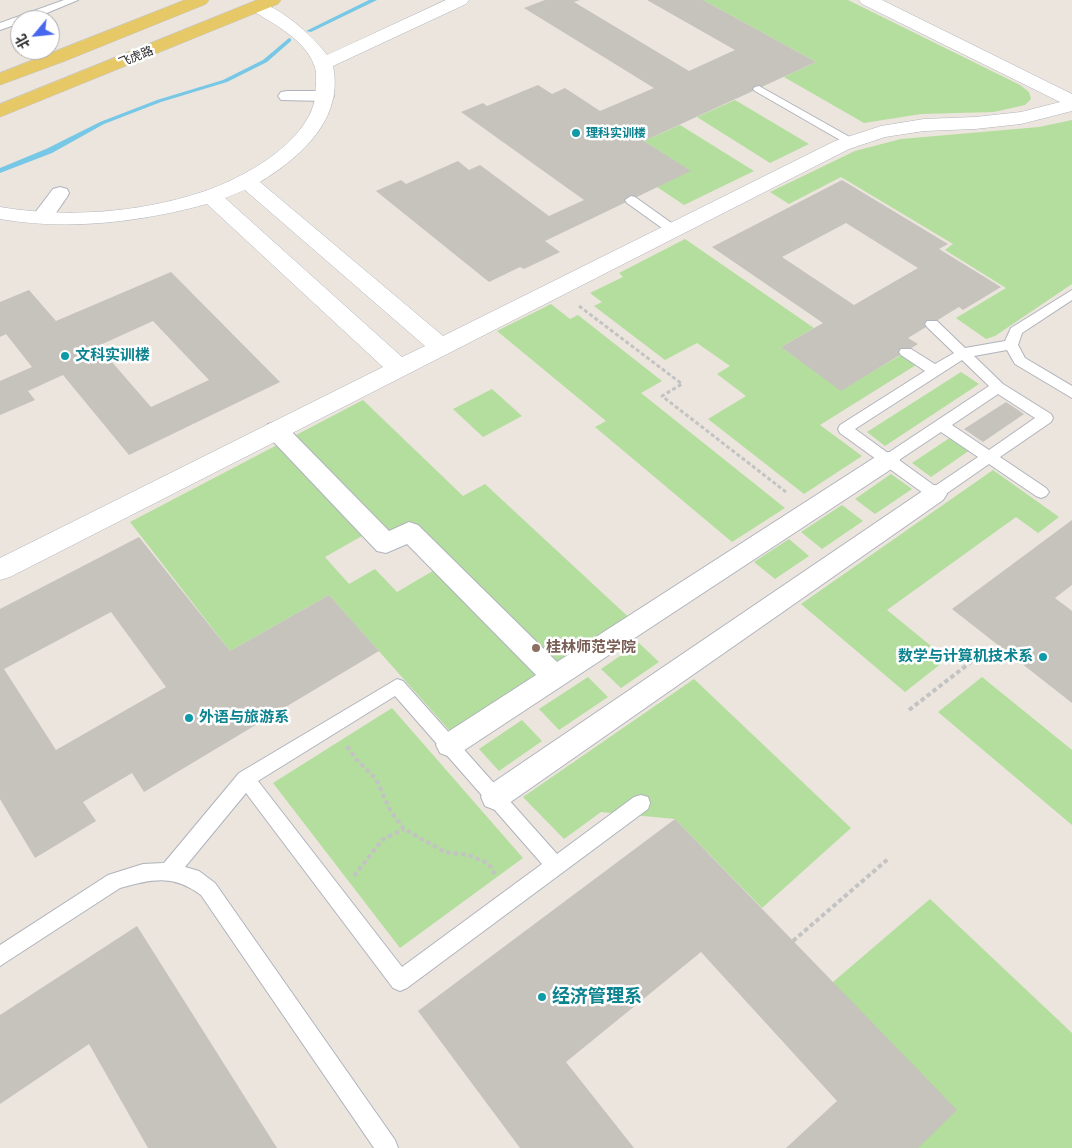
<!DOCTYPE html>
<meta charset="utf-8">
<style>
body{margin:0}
#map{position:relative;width:1072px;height:1148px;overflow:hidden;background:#ebe5dd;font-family:Montserrat,"Noto Sans SC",sans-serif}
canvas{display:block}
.north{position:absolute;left:10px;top:10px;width:50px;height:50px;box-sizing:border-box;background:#fff;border:1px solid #aaa;border-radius:50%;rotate:242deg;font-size:14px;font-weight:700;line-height:20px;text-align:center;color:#2a2a2a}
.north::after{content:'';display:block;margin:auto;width:18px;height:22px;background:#4866ed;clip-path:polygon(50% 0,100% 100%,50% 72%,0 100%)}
</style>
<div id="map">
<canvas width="1072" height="1148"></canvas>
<div class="north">北</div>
</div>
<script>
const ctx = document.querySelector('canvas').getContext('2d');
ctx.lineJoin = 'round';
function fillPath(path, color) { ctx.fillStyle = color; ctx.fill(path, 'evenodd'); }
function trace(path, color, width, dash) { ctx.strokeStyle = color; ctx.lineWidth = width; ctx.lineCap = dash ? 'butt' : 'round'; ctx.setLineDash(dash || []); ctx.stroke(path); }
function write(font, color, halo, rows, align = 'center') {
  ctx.font = font + ' Montserrat,"Noto Sans SC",sans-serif'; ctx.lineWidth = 5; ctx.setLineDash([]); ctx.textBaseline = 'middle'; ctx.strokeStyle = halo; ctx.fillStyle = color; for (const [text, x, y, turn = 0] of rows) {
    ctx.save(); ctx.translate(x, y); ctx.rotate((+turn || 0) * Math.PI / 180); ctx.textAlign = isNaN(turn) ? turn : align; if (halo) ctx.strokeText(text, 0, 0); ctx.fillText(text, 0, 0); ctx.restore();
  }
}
fillPath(new Path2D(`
 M 703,0 L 848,0 L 1020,85 L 1029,92 L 1031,99 L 1025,105 L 994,112 L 921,114 L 864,123 L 784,77 L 816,62 Z
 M 735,100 L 809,144 L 770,163 L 697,117 Z
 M 1072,120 L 1072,284 L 995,336 L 986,339 L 956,318 L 1006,288 L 945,250 L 953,244 L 841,177 L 789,204 L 770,192 L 855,151 L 901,139 L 1039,127 Z
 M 680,125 L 754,171 L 684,205 L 657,187 L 690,171 L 644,141 Z
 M 685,239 L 814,328 L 781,347 L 841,390 L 901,355 L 916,365 L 820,425 L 862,456 L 804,494 L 708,419 L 746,396 L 717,374 L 730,366 L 697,343 L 665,360 L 594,306 L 602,302 L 590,293 L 623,277 L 619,273 Z
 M 551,304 L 570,319 L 578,315 L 662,381 L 641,393 L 785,508 L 732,542 L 595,427 L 606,421 L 497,331 Z
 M 961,372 L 979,384 L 885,446 L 867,432 Z
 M 492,389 L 522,416 L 483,437 L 453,409 Z
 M 363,400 L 463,496 L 485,484 L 636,624 L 457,739 L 329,595 L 230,651 L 130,522 ZM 409,531 L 443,565 L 397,592 L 375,569 L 349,584 L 325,557 L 369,532 Z
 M 951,437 L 970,450 L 931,477 L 912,463 Z
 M 993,470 L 1059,517 L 1038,533 L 1016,517 L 887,610 L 947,659 L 905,692 L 801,604 Z
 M 891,474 L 912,489 L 875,514 L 855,499 Z
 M 842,505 L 863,521 L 822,549 L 801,532 Z
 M 789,539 L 809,556 L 775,579 L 754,562 Z
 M 639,643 L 659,662 L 621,688 L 601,669 Z
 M 588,677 L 608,697 L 559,730 L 539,709 Z
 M 982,677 L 1072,750 L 1072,825 L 938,712 Z
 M 694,679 L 851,828 L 762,908 L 675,819 L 601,812 L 564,839 L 523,797 Z
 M 392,708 L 523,858 L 400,948 L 273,783 Z
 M 522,720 L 542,741 L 499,771 L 479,749 Z
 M 930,899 L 1072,1033 L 1072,1148 L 918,1148 L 833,982 Z`), '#b3de9d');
fillPath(new Path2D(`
 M 369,0 L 377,0 L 311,32 L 306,31 Z
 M 289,38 L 291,39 L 291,41 L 267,62 L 227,82 L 161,102 L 104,124 L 52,153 L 0,173 L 0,168 L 46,149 L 100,122 L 157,100 L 223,80 L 263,60 Z`), '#77c8e6');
fillPath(new Path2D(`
 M 545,0 L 580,0 L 574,2 L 689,71 L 735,50 L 647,0 L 703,0 L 816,62 L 644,141 L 691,171 L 545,241 L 560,252 L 524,269 L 520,267 L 489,282 L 376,191 L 401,180 L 406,184 L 458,161 L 469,170 L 480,165 L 549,216 L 584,200 L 461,112 L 483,103 L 487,106 L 538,85 L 552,94 L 565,88 L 600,111 L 654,88 L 524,8 Z
 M 842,180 L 948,244 L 939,249 L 1001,287 L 963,310 L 959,307 L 908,338 L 918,344 L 841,391 L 781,347 L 823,323 L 712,247 ZM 846,223 L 918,268 L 854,305 L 782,257 Z
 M 171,272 L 280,382 L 129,455 L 63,375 L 28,391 L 35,400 L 0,415 L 0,381 L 32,367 L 6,334 L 0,337 L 0,302 L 29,290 L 56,321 ZM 153,321 L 209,380 L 151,407 L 98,346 Z
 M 1006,402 L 1024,414 L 983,442 L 964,429 Z
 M 1072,520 L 1072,585 L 1055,598 L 1072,611 L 1072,703 L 952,609 Z
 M 139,537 L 230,651 L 329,595 L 379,651 L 144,792 L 132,773 L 83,802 L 96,821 L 35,858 L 0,799 L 0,609 ZM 111,612 L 166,687 L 56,750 L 4,669 Z
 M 675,819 L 957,1110 L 918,1148 L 786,1148 L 837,1101 L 701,952 L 566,1062 L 634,1148 L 520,1148 L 418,1011 Z
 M 137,926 L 277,1148 L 148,1148 L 89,1044 L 0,1104 L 0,1015 Z`), '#c6c2bc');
const service = new Path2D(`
 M 64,0 L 78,0 L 30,20 L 20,20 L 20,23 L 0,30 L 0,23 Z
 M 759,86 L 855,140 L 857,142 L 851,146 L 847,144 L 755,91 L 753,89 L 755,87 Z
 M 631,196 L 635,197 L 677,227 L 679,230 L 677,233 L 669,233 L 627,203 L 625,200 Z
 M 1072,290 L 1072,300 L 1022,333 L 1018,345 L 1025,358 L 1072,386 L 1072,398 L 1015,364 L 1007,350 L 974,356 L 1003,384 L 1051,414 L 1053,418 L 1051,422 L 1000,457 L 1046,488 L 1049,492 L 1046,496 L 1041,498 L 1036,496 L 989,464 L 940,498 L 935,500 L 930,498 L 840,433 L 838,429 L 840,425 L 925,371 L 901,355 L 899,352 L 901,349 L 911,349 L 935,364 L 954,353 L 927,327 L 925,324 L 927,321 L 937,321 L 965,348 L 1005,341 L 1011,328 ZM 962,360 L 989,386 L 888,453 L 855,429 ZM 998,394 L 1035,418 L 989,450 L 952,425 ZM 941,432 L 978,457 L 935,486 L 899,460 Z
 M 397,679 L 403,681 L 557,854 L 634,797 L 641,795 L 648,797 L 650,803 L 648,809 L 407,988 L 400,991 L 393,988 L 246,793 L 185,867 L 199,871 L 215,883 L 395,1140 L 398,1148 L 374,1148 L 201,895 C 173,874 152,879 120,888 L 0,966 L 0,945 L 108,875 L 143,864 L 164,863 L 239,773 ZM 395,696 L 542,864 L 402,967 L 258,781 Z`);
const pedestrian = new Path2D(`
 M 287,91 L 325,91 L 331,92 L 334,96 L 331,100 L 325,101 L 281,100 L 278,96 L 281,92 Z
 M 60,187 L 67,189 L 69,193 L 67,197 C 58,209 51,226 34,222 L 31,218 L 34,214 L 53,189 Z
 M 276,422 L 284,424 L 389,531 L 409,522 L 418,525 L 557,662 L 880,454 L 888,452 L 896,454 L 900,460 L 896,466 L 460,753 L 450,757 L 440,753 L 436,745 L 440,737 L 536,675 L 407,544 L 386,553 L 377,551 L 268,436 L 265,430 L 268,424 Z
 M 935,485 L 943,488 L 947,494 L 943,500 L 505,806 L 495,810 L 485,806 L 481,797 L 485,788 L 927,488 Z`);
const minor = new Path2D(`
 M 446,0 L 469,0 L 466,4 L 333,66 C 344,119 301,157 260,182 L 443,336 L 835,141 L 881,126 L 924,119 L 975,117 L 1021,112 L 1060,102 L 862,4 L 859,0 L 882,0 L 1072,94 L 1072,111 L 1021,124 L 975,129 L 924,131 L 885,137 L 849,149 L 10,577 L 0,580 L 0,558 L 383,367 L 207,204 C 140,222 69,231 0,219 L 0,207 C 65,218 139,213 202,192 C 242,179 306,144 315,99 C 316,95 315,89 316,84 C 316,78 317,71 314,65 C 305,40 274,24 253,11 L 250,7 L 253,3 C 274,0 315,38 327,55 ZM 245,190 L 425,346 L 402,357 L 225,198 Z`);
const primary = new Path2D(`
 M 185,0 L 209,0 L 206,4 L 65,61 L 0,85 L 0,73 Z
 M 257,0 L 281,0 L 278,4 L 0,117 L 0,104 Z`);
trace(service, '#b0b3bd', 2);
trace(pedestrian, '#b0b3bd', 2);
trace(minor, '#b0b3bd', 1);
trace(primary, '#c3c3c3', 1);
trace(new Path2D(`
 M 579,306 L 682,384 L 662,396 L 786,492
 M 970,663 L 981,654`), '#c3c3c3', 3, [4, 2.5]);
trace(new Path2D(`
 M 909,710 L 971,662
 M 347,746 L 356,759 L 376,779 L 390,810 L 404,829 L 445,852 L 468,855 L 488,863 L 496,876
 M 354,876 L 382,840 L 404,829
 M 793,941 L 888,859`), '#c3c3c3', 4, [4.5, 3]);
fillPath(service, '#fff');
fillPath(pedestrian, '#fff');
fillPath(minor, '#fff');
fillPath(primary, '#e6c966');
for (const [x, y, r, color] of [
 [576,133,5,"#0f9aa8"],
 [65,356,5,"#0f9aa8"],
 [536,648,5,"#8d6e63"],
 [1043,657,5,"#0f9aa8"],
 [189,718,5,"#0f9aa8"],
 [542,997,5,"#0f9aa8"]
]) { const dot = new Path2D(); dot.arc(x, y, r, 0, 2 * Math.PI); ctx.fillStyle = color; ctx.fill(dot); trace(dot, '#fff', 2); }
write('12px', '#2a2a2a', '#fff', [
 ["飞虎路",136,57,-22]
]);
write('bold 12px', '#0d838f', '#fff', [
 ["理科实训楼",586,133]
], 'left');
write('bold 15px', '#0d838f', '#fff', [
 ["文科实训楼",75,356],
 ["数学与计算机技术系",1033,657,"right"],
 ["外语与旅游系",199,718]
], 'left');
write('bold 15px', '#785e54', '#fff', [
 ["桂林师范学院",546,648]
], 'left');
write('bold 18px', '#0d838f', '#fff', [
 ["经济管理系",552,997]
], 'left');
</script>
